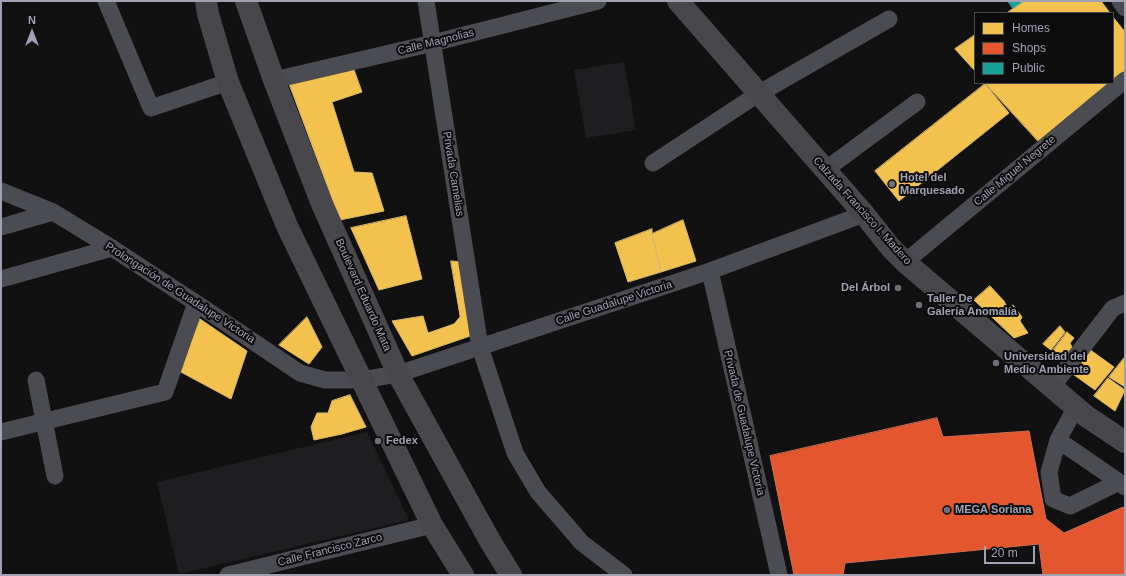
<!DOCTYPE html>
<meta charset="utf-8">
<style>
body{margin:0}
#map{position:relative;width:1126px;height:576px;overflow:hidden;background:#111112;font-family:Arial,sans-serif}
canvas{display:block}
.frame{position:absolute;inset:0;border:2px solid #a0a2b4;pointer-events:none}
.legend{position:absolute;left:974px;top:12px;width:140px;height:72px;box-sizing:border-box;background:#0c0c0d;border:1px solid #474850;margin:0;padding:5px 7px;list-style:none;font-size:12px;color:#a0a2b4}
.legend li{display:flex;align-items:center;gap:8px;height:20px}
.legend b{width:20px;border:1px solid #474850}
.north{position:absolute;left:12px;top:12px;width:40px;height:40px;-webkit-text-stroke:3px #0c0c0d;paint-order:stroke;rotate:0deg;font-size:11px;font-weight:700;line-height:16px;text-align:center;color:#a0a2b4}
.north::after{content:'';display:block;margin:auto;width:14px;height:18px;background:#a0a2b4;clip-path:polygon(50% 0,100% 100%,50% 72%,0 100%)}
.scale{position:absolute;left:984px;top:546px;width:51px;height:18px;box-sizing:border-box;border:2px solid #a0a2b4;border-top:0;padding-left:5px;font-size:12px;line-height:14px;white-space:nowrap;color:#a0a2b4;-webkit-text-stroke:3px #0c0c0d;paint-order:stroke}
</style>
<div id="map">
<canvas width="1126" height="576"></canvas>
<div class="frame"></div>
<ul class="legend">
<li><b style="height:11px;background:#f2c14e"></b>Homes</li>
<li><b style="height:11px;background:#e4572e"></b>Shops</li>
<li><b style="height:11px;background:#17a398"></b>Public</li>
</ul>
<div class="north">N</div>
<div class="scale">20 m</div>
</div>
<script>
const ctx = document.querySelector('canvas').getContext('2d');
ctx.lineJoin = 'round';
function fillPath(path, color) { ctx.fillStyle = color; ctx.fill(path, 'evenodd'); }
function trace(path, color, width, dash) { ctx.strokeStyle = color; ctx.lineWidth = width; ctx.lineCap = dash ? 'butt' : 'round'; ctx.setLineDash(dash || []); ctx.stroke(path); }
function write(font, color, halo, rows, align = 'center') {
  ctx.font = font + ' Arial,sans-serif'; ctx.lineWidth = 4; ctx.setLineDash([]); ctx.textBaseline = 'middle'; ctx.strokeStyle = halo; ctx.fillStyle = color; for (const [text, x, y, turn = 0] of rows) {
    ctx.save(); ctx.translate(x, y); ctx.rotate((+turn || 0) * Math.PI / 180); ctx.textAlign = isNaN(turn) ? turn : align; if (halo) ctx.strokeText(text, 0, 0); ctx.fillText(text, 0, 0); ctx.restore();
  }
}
fillPath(new Path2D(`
 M 624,62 L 636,130 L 586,138 L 574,70 Z
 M 367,432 L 409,520 L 179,574 L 157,482 Z`), '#1e1e20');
const homes = new Path2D(`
 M 1024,1 L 1101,1 L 1110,13 L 1007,13 Z
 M 1113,17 L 1125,32 L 1125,72 L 1113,83 Z
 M 975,35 L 975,71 L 955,49 Z
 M 353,67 L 362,92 L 332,102 L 354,172 L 372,173 L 384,211 L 340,220 L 288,81 Z
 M 985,83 L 1113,83 L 1041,144 Z
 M 985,84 L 1009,113 L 899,201 L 875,171 Z
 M 406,216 L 422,279 L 379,290 L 351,228 Z
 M 683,220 L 696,261 L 661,272 L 652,234 Z
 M 652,229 L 652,234 L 661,272 L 628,282 L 615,243 Z
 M 451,261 L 463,262 L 473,335 L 412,356 L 392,321 L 423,316 L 428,333 L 454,324 L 460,317 Z
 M 990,286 L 1004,301 L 1007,307 L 1013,305 L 1022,317 L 1020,321 L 1028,333 L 1014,338 L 974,300 Z
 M 307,317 L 322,347 L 309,364 L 279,345 Z
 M 200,319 L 247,351 L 231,399 L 179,371 Z
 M 1060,326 L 1065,332 L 1051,350 L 1043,344 Z
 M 1067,332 L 1074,338 L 1070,343 L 1073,349 L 1063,362 L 1051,353 Z
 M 1089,349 L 1114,367 L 1095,390 L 1070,372 Z
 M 1125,357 L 1125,387 L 1109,377 Z
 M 1108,378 L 1125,390 L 1115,411 L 1094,396 Z
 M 350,395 L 366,427 L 342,434 L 314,440 L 311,427 L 317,413 L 328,413 L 332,401 Z`);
fillPath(homes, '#f2c14e');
trace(homes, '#d9b86d', 1);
const shops = new Path2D(`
 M 937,418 L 943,437 L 1029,431 L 1046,519 L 1064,533 L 1123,507 L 1125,510 L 1125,575 L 1043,575 L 1039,544 L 845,563 L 843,575 L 794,575 L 770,456 Z`);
fillPath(shops, '#e4572e');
trace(shops, '#d06e56', 1);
const public = new Path2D(`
 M 1008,1 L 1023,1 L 1013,8 Z`);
fillPath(public, '#17a398');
trace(public, '#40a3a0', 1);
trace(new Path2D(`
 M 106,1 L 151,108 L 228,82
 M 426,1 L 480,347 L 515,453 L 538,492 L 582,543 L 624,575
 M 1120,1 L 1125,8
 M 274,80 L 433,43 L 598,1
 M 653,163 L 758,94 L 889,19
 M 825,170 L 917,102
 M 1,191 L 53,212 L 112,248 L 196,303 L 300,373 L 325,380 L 361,380 L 398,374 L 710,271 L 864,214
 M 1,227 L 53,212
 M 905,262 L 1125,80
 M 710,271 L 779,575
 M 1,279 L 112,248
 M 36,380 L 55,476
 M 1052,387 L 1113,308 L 1125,303
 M 1076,407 L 1058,440 L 1049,472 L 1053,499 L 1070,506 L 1119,482 L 1125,487
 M 1,432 L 165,392 L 196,303
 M 1058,440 L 1119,482
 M 228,575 L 432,525`), '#4b4b52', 17);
trace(new Path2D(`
 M 206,1 L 208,14 L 228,82 L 287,226 L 432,525 L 463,575
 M 246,1 L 274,80 L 322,204 L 398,374 L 490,541 L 511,575
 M 678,1 L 864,214 L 891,248 L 905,262 L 1086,416 L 1125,442`), '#48484c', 22);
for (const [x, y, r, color] of [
 [892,184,4,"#6e6f7b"],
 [898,288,4,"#6e6f7b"],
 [919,305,4,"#6e6f7b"],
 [996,363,4,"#6e6f7b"],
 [378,441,4,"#6e6f7b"],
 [947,510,4,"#6e6f7b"]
]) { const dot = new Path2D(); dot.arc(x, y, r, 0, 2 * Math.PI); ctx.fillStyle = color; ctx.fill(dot); trace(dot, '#0c0c0d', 1.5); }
write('11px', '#a0a2b4', '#0c0c0d', [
 ["Calle Magnolias",436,42,-14],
 ["Calle Miguel Negrete",1015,171,-40],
 ["Privada Camelias",453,174,81],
 ["Calzada Francisco I. Madero",862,211,48],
 ["Prolongación de Guadalupe Victoria",180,293,33],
 ["Boulevard Eduardo Mata",363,295,66],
 ["Calle Guadalupe Victoria",614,303,-18],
 ["Privada de Guadalupe Victoria",744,423,77],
 ["Calle Francisco Zarco",330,550,-14]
]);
write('bold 11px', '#a0a2b4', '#0c0c0d', [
 ["Hotel del",900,178],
 ["Marquesado",900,191],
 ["Del Árbol",890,288,"right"],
 ["Taller De",927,299],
 ["Galería Anomalía",927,312],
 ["Universidad del",1004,357],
 ["Medio Ambiente",1004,370],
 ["Fedex",386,441],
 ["MEGA Soriana",955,510]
], 'left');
</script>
